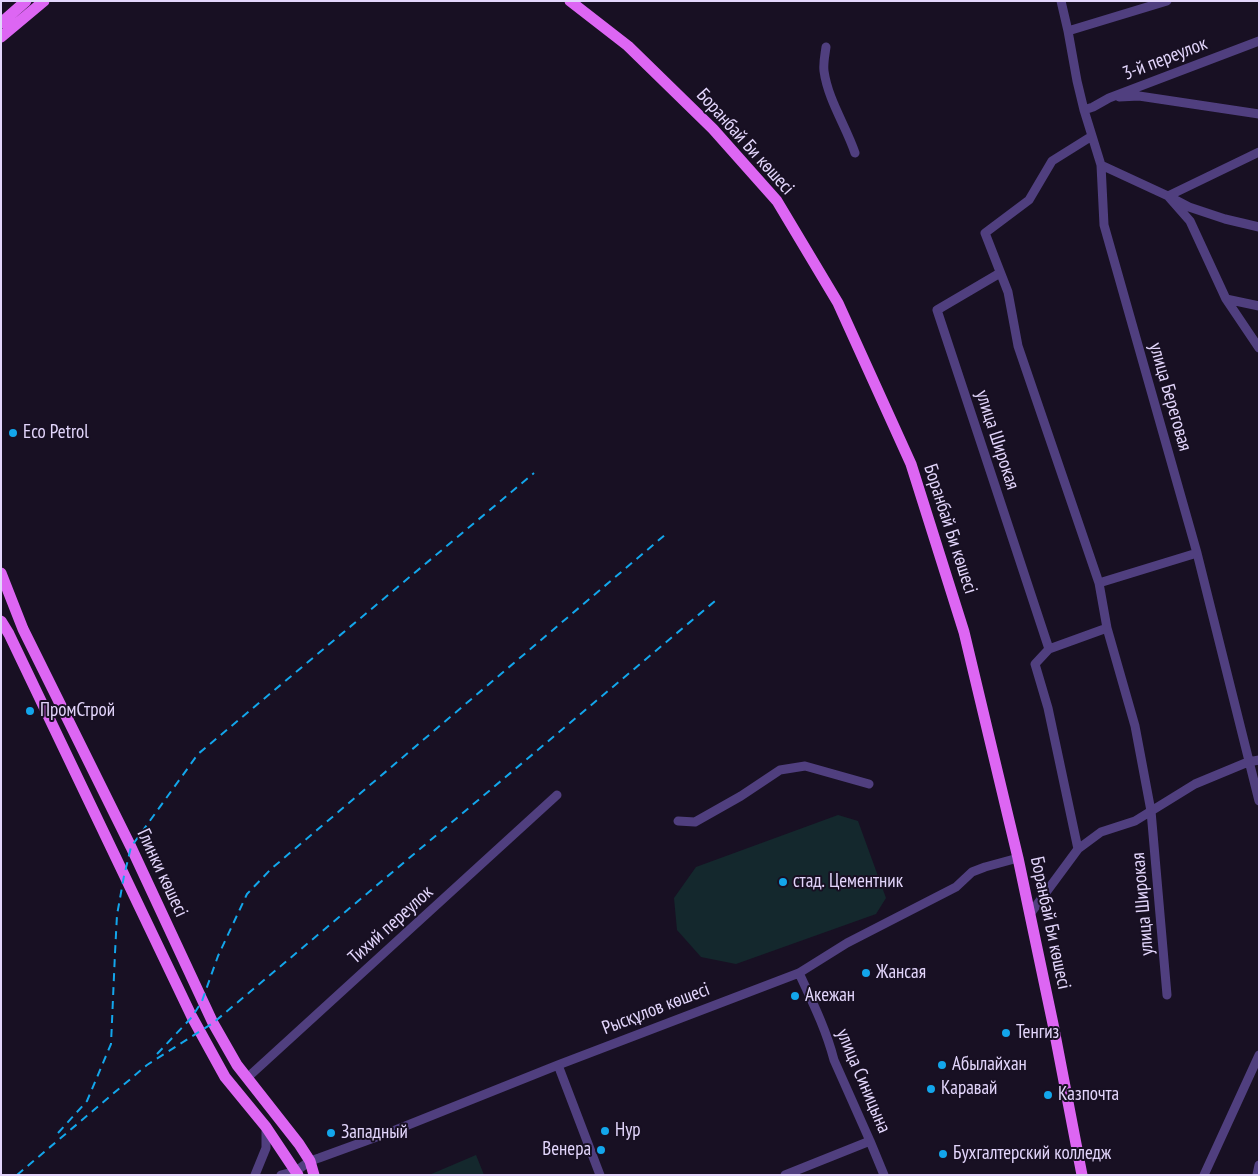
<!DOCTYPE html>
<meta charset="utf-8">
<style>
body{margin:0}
#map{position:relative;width:1260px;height:1176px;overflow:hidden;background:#181023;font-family:"PT Sans Narrow",sans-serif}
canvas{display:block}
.frame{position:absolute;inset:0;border:2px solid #e3d6fc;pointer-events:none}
</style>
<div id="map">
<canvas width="1260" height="1176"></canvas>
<div class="frame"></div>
</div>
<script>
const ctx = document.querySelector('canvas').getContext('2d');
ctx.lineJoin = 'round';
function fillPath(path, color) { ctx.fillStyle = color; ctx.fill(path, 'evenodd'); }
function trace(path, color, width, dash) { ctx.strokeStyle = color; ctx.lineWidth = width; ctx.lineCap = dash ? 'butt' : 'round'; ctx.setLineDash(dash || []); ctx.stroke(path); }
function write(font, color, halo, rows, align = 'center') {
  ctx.font = font + ' "PT Sans Narrow",sans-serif'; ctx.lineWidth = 4; ctx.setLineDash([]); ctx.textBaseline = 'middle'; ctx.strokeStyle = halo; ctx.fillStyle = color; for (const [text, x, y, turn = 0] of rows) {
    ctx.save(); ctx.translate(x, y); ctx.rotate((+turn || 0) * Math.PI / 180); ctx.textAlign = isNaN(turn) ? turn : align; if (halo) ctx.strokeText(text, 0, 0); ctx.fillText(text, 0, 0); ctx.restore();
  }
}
fillPath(new Path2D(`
 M 838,815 L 858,821 L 886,898 L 876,914 L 736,964 L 701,957 L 677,930 L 674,898 L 696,867 Z
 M 476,1155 L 484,1175 L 429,1175 Z`), '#14282d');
trace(new Path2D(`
 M 1061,1 L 1068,31 L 1077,81 L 1084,110 L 1101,165 L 1104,225 L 1197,553 L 1259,801
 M 1068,31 L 1167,1
 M 826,47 C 825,55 823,63 824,71 C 828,100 846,126 855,153
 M 1119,97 L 1139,96 L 1259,114
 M 1084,110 L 1093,107 L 1109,98 L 1259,41
 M 1092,136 L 1052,161 L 1029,200 L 985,233 L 1008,292 L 1018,346 L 1099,583 L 1107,628 L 1135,726 L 1151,811 L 1167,995
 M 1101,165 L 1168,196 L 1189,207 L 1225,219 L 1259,227
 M 1168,196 L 1190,221 L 1226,299 L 1259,348
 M 1168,196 L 1259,152
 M 1000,273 L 937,310 L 1049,649
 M 1226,299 L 1259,306
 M 1099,583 L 1197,553
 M 678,821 L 695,822 L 741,796 L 780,770 L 805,766 L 869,784
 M 1078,849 L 1048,708 L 1035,664 L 1049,649 L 1107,628
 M 1030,914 L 1078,849 L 1101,832 L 1135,821 L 1195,784 L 1248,762 L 1259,760
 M 799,973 C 812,1001 826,1029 834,1060 L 870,1141 L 884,1175
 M 558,1065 L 600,1175
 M 247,1078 L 557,795
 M 255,1175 L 266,1148 L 266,1127
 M 281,1175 L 296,1171 L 310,1161 L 319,1158 L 393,1131 L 558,1065 L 799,973 L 847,943 L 956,887 L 972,872 L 985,867 L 1018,858
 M 785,1175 L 870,1141
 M 1204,1175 L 1259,1055
 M 1257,1175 L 1259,1165`), '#503f7f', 9);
trace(new Path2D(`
 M 570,1 L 628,46 L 713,129 L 777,201 L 838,303 L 911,464 L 964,632 L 1018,858 L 1053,1024 L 1082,1175
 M 1,23 L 26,1
 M 1,37 L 44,1
 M 1,573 L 23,629 L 131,847 L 213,1023 L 237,1065 L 299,1144 L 310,1161 L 314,1175
 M 1,621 L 9,634 L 192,1017 L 225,1077 L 266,1127 L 298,1175`), '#dd66f3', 11);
trace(new Path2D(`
 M 157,1054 L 192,1017 L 202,1001 L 218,956 L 247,894 L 271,869 L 666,534
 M 58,1133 L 87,1101 L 111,1044 L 115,953 L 117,915 L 124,876 L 131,847 L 198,754 L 534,473
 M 17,1175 L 147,1065 L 213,1023 L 715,601`), '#13a6eb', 2, [8, 6]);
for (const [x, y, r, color] of [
 [13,433,5,"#13a6eb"],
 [30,711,5,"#13a6eb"],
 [783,882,5,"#13a6eb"],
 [866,973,5,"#13a6eb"],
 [795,996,5,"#13a6eb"],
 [1006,1033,5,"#13a6eb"],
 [942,1065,5,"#13a6eb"],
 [931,1089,5,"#13a6eb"],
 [1048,1095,5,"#13a6eb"],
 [605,1131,5,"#13a6eb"],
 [331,1133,5,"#13a6eb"],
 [601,1150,5,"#13a6eb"],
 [943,1154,5,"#13a6eb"]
]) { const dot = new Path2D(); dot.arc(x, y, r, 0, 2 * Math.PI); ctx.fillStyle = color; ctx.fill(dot); trace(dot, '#181023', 2); }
write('19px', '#e3d6fc', '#181023', [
 ["3-й переулок",1165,59,-21],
 ["Боранбай Би көшесі",745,142,48],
 ["улица Береговая",1170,397,74],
 ["улица Широкая",997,440,72],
 ["Боранбай Би көшесі",950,529,72],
 ["Глинки көшесі",162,873,65],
 ["улица Широкая",1143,904,-95],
 ["Боранбай Би көшесі",1050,923,78],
 ["Тихий переулок",391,925,-42],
 ["Рысқұлов көшесі",656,1009,-21],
 ["улица Синицына",863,1081,67]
]);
write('19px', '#e3d6fc', '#181023', [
 ["Eco Petrol",23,433],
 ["ПромСтрой",40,711],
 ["стад. Цементник",793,882],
 ["Жансая",876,973],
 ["Акежан",805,996],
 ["Тенгиз",1016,1033],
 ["Абылайхан",952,1065],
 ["Каравай",941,1089],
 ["Казпочта",1058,1095],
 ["Нур",615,1131],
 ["Западный",341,1133],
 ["Венера",591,1150,"right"],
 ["Бухгалтерский колледж",953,1154]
], 'left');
</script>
